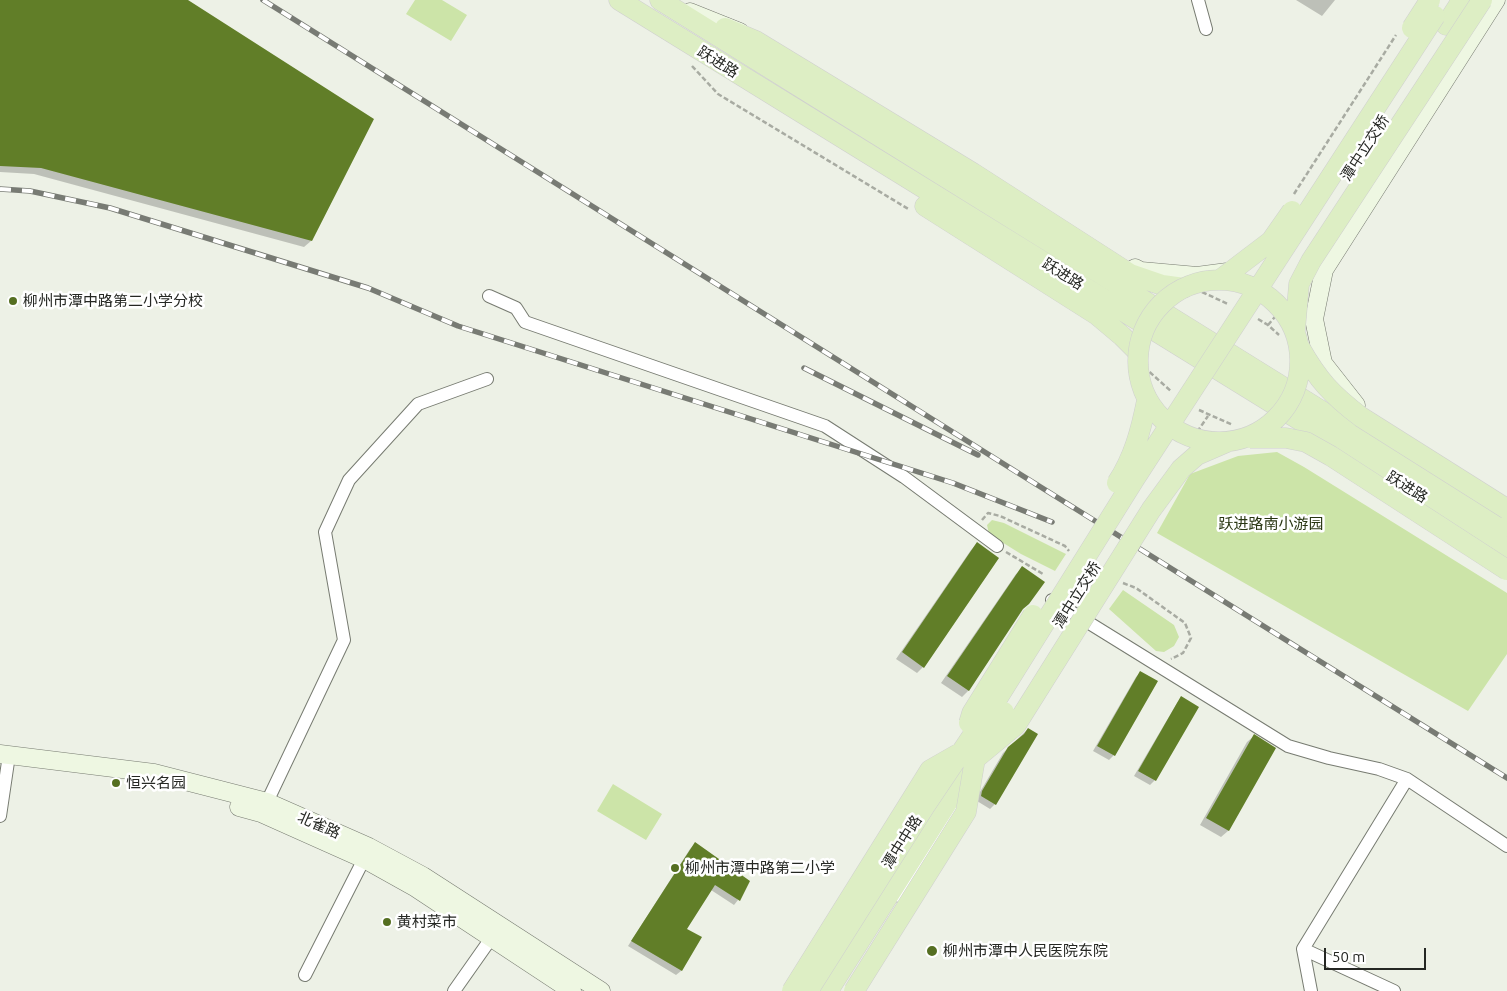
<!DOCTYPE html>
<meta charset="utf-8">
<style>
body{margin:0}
#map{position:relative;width:1507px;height:991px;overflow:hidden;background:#edf1e6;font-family:Ubuntu,sans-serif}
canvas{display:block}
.scale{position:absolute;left:1324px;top:948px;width:102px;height:22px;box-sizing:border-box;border:2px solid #252723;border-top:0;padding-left:6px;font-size:15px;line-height:18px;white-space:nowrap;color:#252723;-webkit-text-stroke:4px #fff;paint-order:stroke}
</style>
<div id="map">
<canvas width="1507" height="991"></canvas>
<div class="scale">50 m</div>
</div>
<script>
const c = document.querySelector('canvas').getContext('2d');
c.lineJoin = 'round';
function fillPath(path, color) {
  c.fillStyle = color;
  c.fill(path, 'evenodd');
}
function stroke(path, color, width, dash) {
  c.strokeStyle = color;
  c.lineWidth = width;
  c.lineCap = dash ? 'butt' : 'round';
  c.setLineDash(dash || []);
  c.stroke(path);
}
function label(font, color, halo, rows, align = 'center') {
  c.font = font + ' Ubuntu,"Noto Sans SC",sans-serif';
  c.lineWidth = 5;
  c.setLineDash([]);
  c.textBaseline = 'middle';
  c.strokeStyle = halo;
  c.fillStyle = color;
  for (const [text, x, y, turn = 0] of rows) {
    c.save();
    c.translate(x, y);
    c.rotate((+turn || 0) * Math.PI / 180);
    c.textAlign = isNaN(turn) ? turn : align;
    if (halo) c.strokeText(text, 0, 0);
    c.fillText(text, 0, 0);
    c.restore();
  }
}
fillPath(new Path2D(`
 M415,0H442L467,15L451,41L406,14Z
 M1277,452L1304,467L1507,593V654L1468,711L1157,533L1190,474L1238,456Z
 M992,520L1004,523L1066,554L1055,571L1021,554L989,534L987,525Z
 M1123,590L1174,625L1179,637L1174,646L1164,652L1156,651L1109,609Z
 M613,784L662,814L646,840L597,811Z`), '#cce4a8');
fillPath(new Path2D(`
 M0,0H185L311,241L304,247L34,174L0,172Z
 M1296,0H1335L1322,16Z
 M977,544L923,667L917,673L896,659L971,550Z
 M1023,568L1020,612L968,691L962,697L941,683L1016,574Z
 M1140,673L1114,755L1109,760L1093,751L1136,677Z
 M1181,698L1197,707L1155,780L1150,785L1134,776L1177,703Z
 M1028,729L1037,734L995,804L990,809L977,801V797L1003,753Z
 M1254,736L1274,749L1228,831L1221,837L1200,825L1247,742Z
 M695,844L738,900L734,905L711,890L685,929L700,938L681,971L676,975L628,946L690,849Z`), '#0003');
fillPath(new Path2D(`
 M0,0H188L374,119L312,241L41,168L0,166Z
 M977,542L999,558L924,668L902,652Z
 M1022,566L1045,582L1029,604L1023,609L969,691L947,676Z
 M1140,671L1158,681L1115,756L1097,746Z
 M1181,696L1199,707L1156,781L1138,771Z
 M1028,728L1038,734L996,805L981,796L982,791L1008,747L1024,734Z
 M1254,734L1276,748L1229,831L1206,818Z
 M695,842L750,881L740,901L715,885L687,929L702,937L682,971L631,941Z`), '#617e28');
const street = new Path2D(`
 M1198,0L1206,29
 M489,296L516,308L525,322L825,426L904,477L997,546
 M1052,600L1288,746L1329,758L1379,769L1407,779L1507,846
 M267,802L344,640L325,532L349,480L418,404L487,379
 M0,816L9,755
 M901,897L965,793
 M1303,949L1394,991
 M305,975L364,859
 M454,991L492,937
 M1311,991L1303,949L1407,779`);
const secondary = new Path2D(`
 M690,12L740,32
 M1135,268L1141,271L1197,276L1235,271
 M1356,405L1323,363L1314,319L1324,270L1496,0
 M0,754L154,773L267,802L369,847L423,876L601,991
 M239,807L261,813L364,859L416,888L572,991`);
const primary = new Path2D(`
 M619,0L1507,548
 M660,0L1507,526
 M1446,25L1462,0
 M725,28L756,41L973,173L1130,274L1162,285L1184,288
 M925,206L1097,315L1122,336L1138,352
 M828,991L975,759`);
stroke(street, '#777b71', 14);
stroke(secondary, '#777b71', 19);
stroke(primary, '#cfcfcf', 21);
stroke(new Path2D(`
 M692,66L718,94L910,210
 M1294,194L1396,35
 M1202,292L1228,304
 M1258,319L1268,325L1279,335
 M1268,325L1280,311
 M1144,367L1172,392
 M1199,410L1233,425
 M1193,438L1208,416
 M982,520L988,513L1000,516L1065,546L1069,551
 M1006,552L1043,574
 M1123,583L1136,588L1185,623L1191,638L1183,653L1171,659`), '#a8aba2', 2.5, [5, 2.5]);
stroke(street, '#fff', 12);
stroke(secondary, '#eef7e2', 18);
stroke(primary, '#ddeec4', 20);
const rail = new Path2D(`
 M263,0L1031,481L1507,778
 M0,189L30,191L110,208L368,288L458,326L953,483L1052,522
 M804,368L978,455`);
stroke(rail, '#787b74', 5.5);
stroke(rail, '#fff', 4, [11]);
const primaryBridge = new Path2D(`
 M1412,28L1430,0
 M1221,279L1271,241L1292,211
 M1138 361a81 81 0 1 1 162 0a81 81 0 1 1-162 0Z
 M1295,330L1299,284L1311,261L1482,0
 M1300,348C1318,380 1332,395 1361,417L1507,509
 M1250,438H1286L1306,442L1331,456L1507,570
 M1117,483C1134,457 1141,430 1147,400
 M969,723L972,713L1033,615
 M975,759L1004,712
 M792,991L930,770L958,754
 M808,991L925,806L999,696L1134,480L1435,16
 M854,991L966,812L975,759L1016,725L1151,510L1181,469L1197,455L1227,442`);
stroke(primaryBridge, '#cfcfcf', 21, []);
stroke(primaryBridge, '#ddeec4', 20);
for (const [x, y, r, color] of [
 [13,301,5,"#556f21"],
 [116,783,5,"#556f21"],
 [675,868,5,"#556f21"],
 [387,922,5,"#556f21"],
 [932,951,6,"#556f21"]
]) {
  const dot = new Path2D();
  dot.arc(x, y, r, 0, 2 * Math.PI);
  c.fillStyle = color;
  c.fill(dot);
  stroke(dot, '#fff', 2);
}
label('15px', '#252723', '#fff', [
 ["跃进路",718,62,32],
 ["潭中立交桥",1365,148,-57],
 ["跃进路",1063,274,32],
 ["跃进路",1407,487,32],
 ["潭中立交桥",1077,595,-58],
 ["北雀路",319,825,24],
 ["潭中中路",902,842,-58]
]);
label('15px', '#252723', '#fff', [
 ["柳州市潭中路第二小学分校",23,301],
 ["恒兴名园",126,783],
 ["柳州市潭中路第二小学",685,868],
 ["黄村菜市",397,922],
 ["柳州市潭中人民医院东院",943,951]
], 'left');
label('15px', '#283511', '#fff', [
 ["跃进路南小游园",1271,524]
]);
</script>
